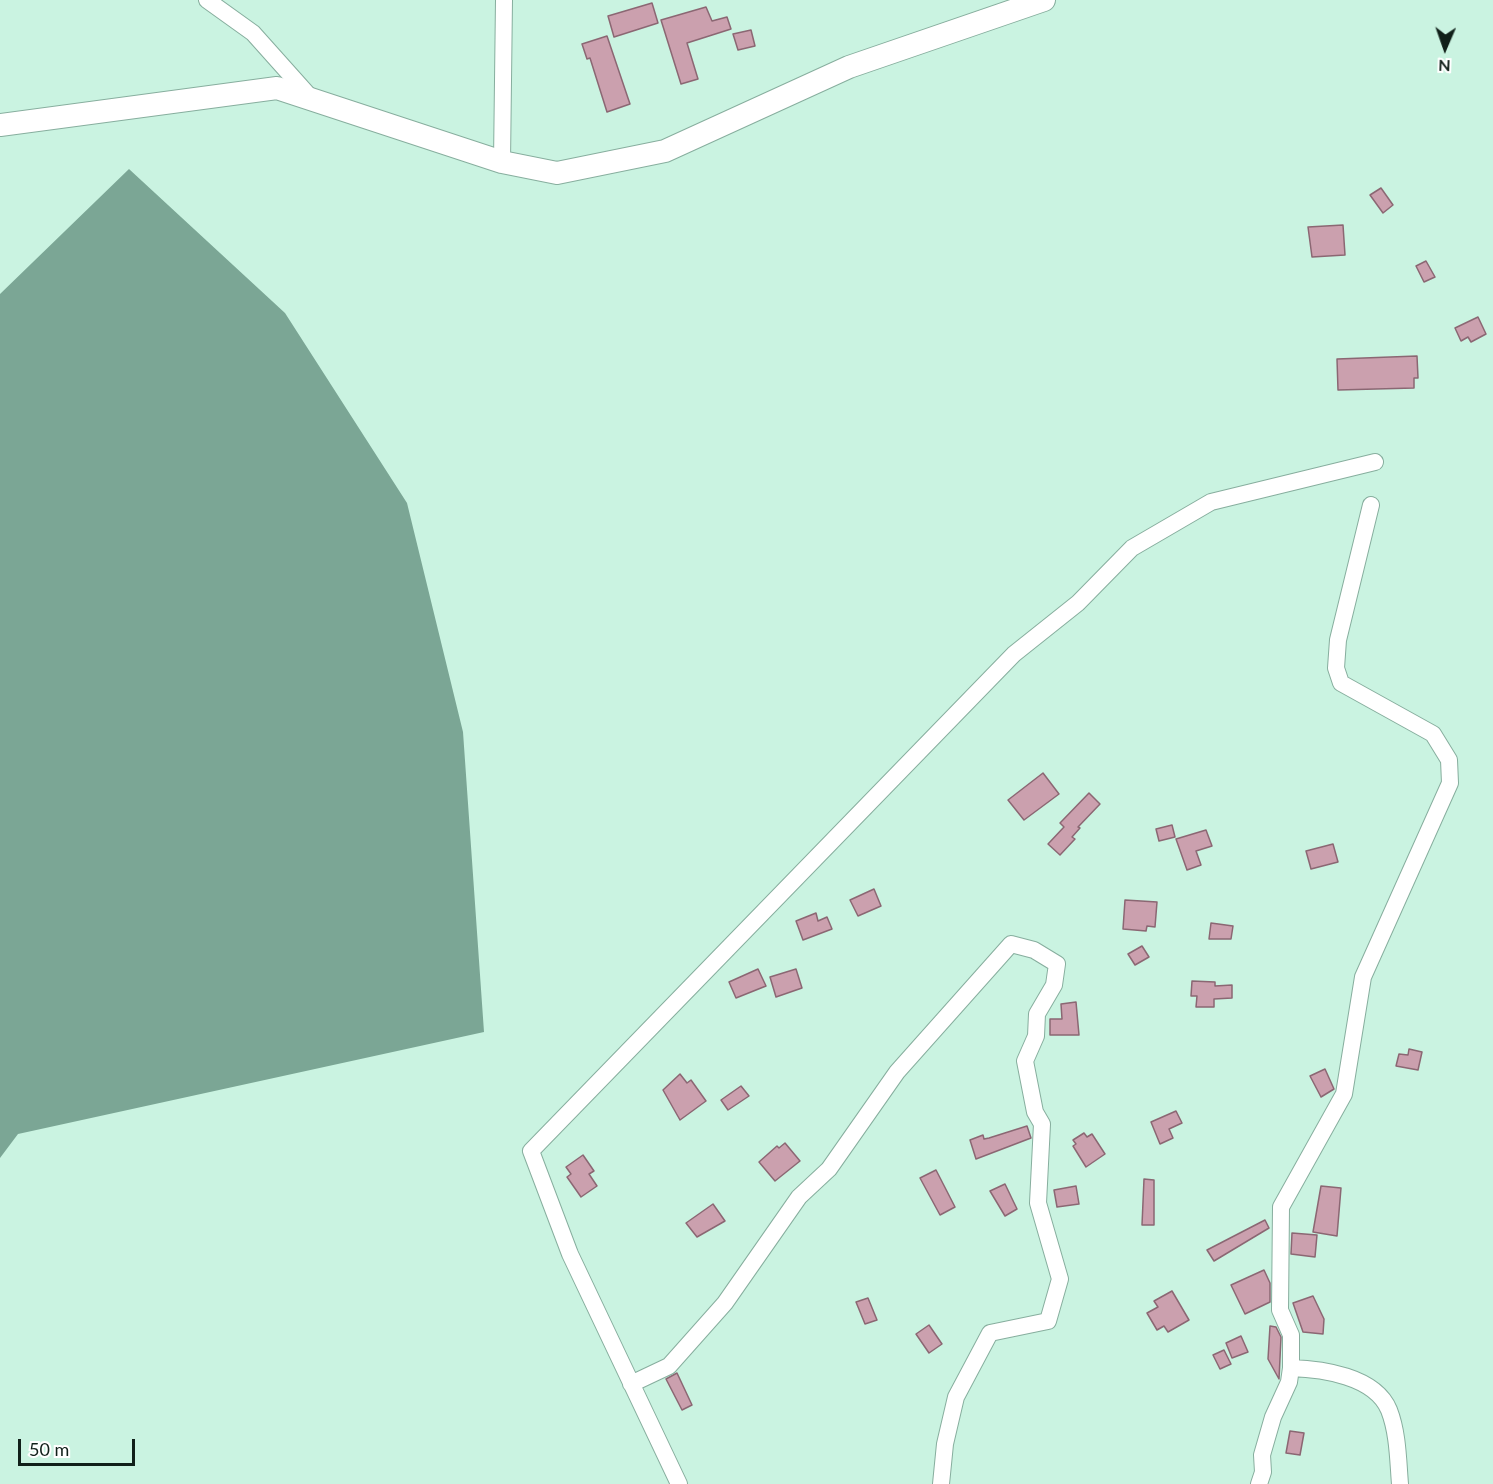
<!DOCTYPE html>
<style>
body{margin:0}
#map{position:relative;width:1493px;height:1484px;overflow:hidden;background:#caf3e1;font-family:Lato,sans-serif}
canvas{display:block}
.north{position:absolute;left:1415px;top:18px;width:60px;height:60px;-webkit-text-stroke:4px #fff;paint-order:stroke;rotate:182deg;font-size:16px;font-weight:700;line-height:24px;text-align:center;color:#11201a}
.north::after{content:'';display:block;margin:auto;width:21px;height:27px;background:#11201a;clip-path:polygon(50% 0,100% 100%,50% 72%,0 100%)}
.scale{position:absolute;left:18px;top:1439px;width:117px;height:27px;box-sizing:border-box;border:3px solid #11201a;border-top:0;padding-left:8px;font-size:18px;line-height:21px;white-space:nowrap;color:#11201a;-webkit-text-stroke:4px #fff;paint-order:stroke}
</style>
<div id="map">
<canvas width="1493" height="1484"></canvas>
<div class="north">N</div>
<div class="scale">50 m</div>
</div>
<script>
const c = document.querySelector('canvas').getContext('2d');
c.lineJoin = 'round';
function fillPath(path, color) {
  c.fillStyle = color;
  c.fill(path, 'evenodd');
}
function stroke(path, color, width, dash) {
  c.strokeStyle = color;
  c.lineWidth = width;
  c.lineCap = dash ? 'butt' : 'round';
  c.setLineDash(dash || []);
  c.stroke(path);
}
fillPath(new Path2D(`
 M129,169L285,313L407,503L463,732L484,1032L18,1134L0,1158V294Z`), '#7ba695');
const building = new Path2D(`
 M652,3L658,23L614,37L608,16Z
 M706,7L712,21L727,17L731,29L687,43L698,79L681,84L661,20Z
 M751,30L755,46L738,50L733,34Z
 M607,36L630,104L607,112L590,58L587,59L582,44Z
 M1381,188L1393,205L1383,213L1370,195Z
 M1343,225L1345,255L1312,257L1308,227Z
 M1426,261L1435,277L1424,282L1416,266Z
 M1478,317L1486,334L1471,342L1468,337L1461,341L1455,328Z
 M1417,356L1418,378H1414V388L1338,390L1337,359Z
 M1043,773L1059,794L1024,820L1008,800Z
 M1089,793L1100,804L1078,827L1080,828L1072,837L1075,839L1060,855L1048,844L1064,827L1060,823Z
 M1172,825L1175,837L1159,841L1156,829Z
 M1206,830L1212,846L1196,851L1201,865L1187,870L1176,839Z
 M1333,844L1338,862L1311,869L1306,851Z
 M874,889L881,906L858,916L850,900Z
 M1125,900L1157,902L1155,927L1147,926L1146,931L1123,929Z
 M816,913L818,921L827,917L832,929L803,940L796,921Z
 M1211,923L1233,926L1231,939H1209Z
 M1142,946L1149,957L1135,965L1128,954Z
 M758,969L766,986L736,998L729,982Z
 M796,969L802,988L776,997L770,977Z
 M1192,981L1215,982V986L1232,985V998L1214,999V1007H1196L1197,996H1191Z
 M1076,1002L1079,1035H1050V1019H1062L1061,1004Z
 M1409,1049L1422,1052L1418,1070L1396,1066L1399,1054L1408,1055Z
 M1325,1069L1334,1089L1321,1097L1310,1076Z
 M680,1074L687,1083L691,1080L706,1101L680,1120L663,1090Z
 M741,1086L749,1096L728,1110L721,1100Z
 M1176,1111L1182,1123L1169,1129L1173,1138L1160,1144L1151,1122Z
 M1027,1126L1031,1138L976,1159L970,1140L983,1135L984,1139L989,1138Z
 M1084,1133L1087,1137L1092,1134L1105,1154L1086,1167L1073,1146L1076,1144L1073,1140Z
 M785,1143L800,1161L775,1181L759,1162L777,1146L779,1148Z
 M583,1155L594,1171L589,1174L597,1186L581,1197L567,1177L571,1174L566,1167Z
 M936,1170L955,1207L940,1215L920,1178Z
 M1144,1179L1154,1180V1225H1142Z
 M1005,1184L1017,1209L1005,1216L990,1191Z
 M1076,1186L1079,1204L1057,1207L1054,1190Z
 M1321,1186L1341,1188L1337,1236L1313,1232Z
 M713,1204L725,1221L697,1237L686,1223Z
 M1265,1220L1269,1228L1214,1261L1207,1250Z
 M1292,1233L1317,1235L1315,1257L1291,1254Z
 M1264,1270L1270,1283V1302L1245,1314L1231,1285Z
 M1172,1291L1189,1320L1168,1332L1164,1326L1157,1330L1147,1313L1158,1307L1154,1301Z
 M1313,1296L1324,1319L1323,1334L1303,1332L1293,1303Z
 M868,1298L877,1320L865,1324L856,1302Z
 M929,1325L942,1344L929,1353L916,1334Z
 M1270,1326L1276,1327L1281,1337L1279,1379L1268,1359Z
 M1241,1336L1248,1352L1232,1358L1226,1343Z
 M1224,1350L1231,1364L1220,1369L1213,1355Z
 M677,1373L692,1405L682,1410L666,1379Z
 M1290,1431L1304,1433L1300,1455L1286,1453Z`);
fillPath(building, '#cba0ae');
stroke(building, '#8b6773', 1.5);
const street = new Path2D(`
 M207,0L253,33L312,99
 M502,162L504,0
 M1291,1368C1322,1369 1375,1376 1389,1410C1398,1433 1398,1460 1400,1484
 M631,1384L669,1366L725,1303L799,1197L829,1169L897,1072L1011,944L1034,950L1057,964L1054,985L1037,1014L1036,1036L1025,1061L1035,1112L1042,1124L1038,1203L1060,1279L1048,1321L990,1333L956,1397L945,1444L941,1484
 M679,1484L570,1254L531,1151L1014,654L1078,603L1132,548L1211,502L1375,462
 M1259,1484L1263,1472L1262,1455L1273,1417L1289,1382L1291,1368V1335L1280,1310L1281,1207L1344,1094L1363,977L1450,783L1449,760L1433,734L1341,683L1336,668L1338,640L1371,505`);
const secondary = new Path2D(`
 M0,125L277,88L502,162L557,173L665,151L849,67L1044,0`);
stroke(street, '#87ae9e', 18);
stroke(secondary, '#87ae9e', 24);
stroke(street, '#fff', 16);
stroke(secondary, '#fff', 22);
</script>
